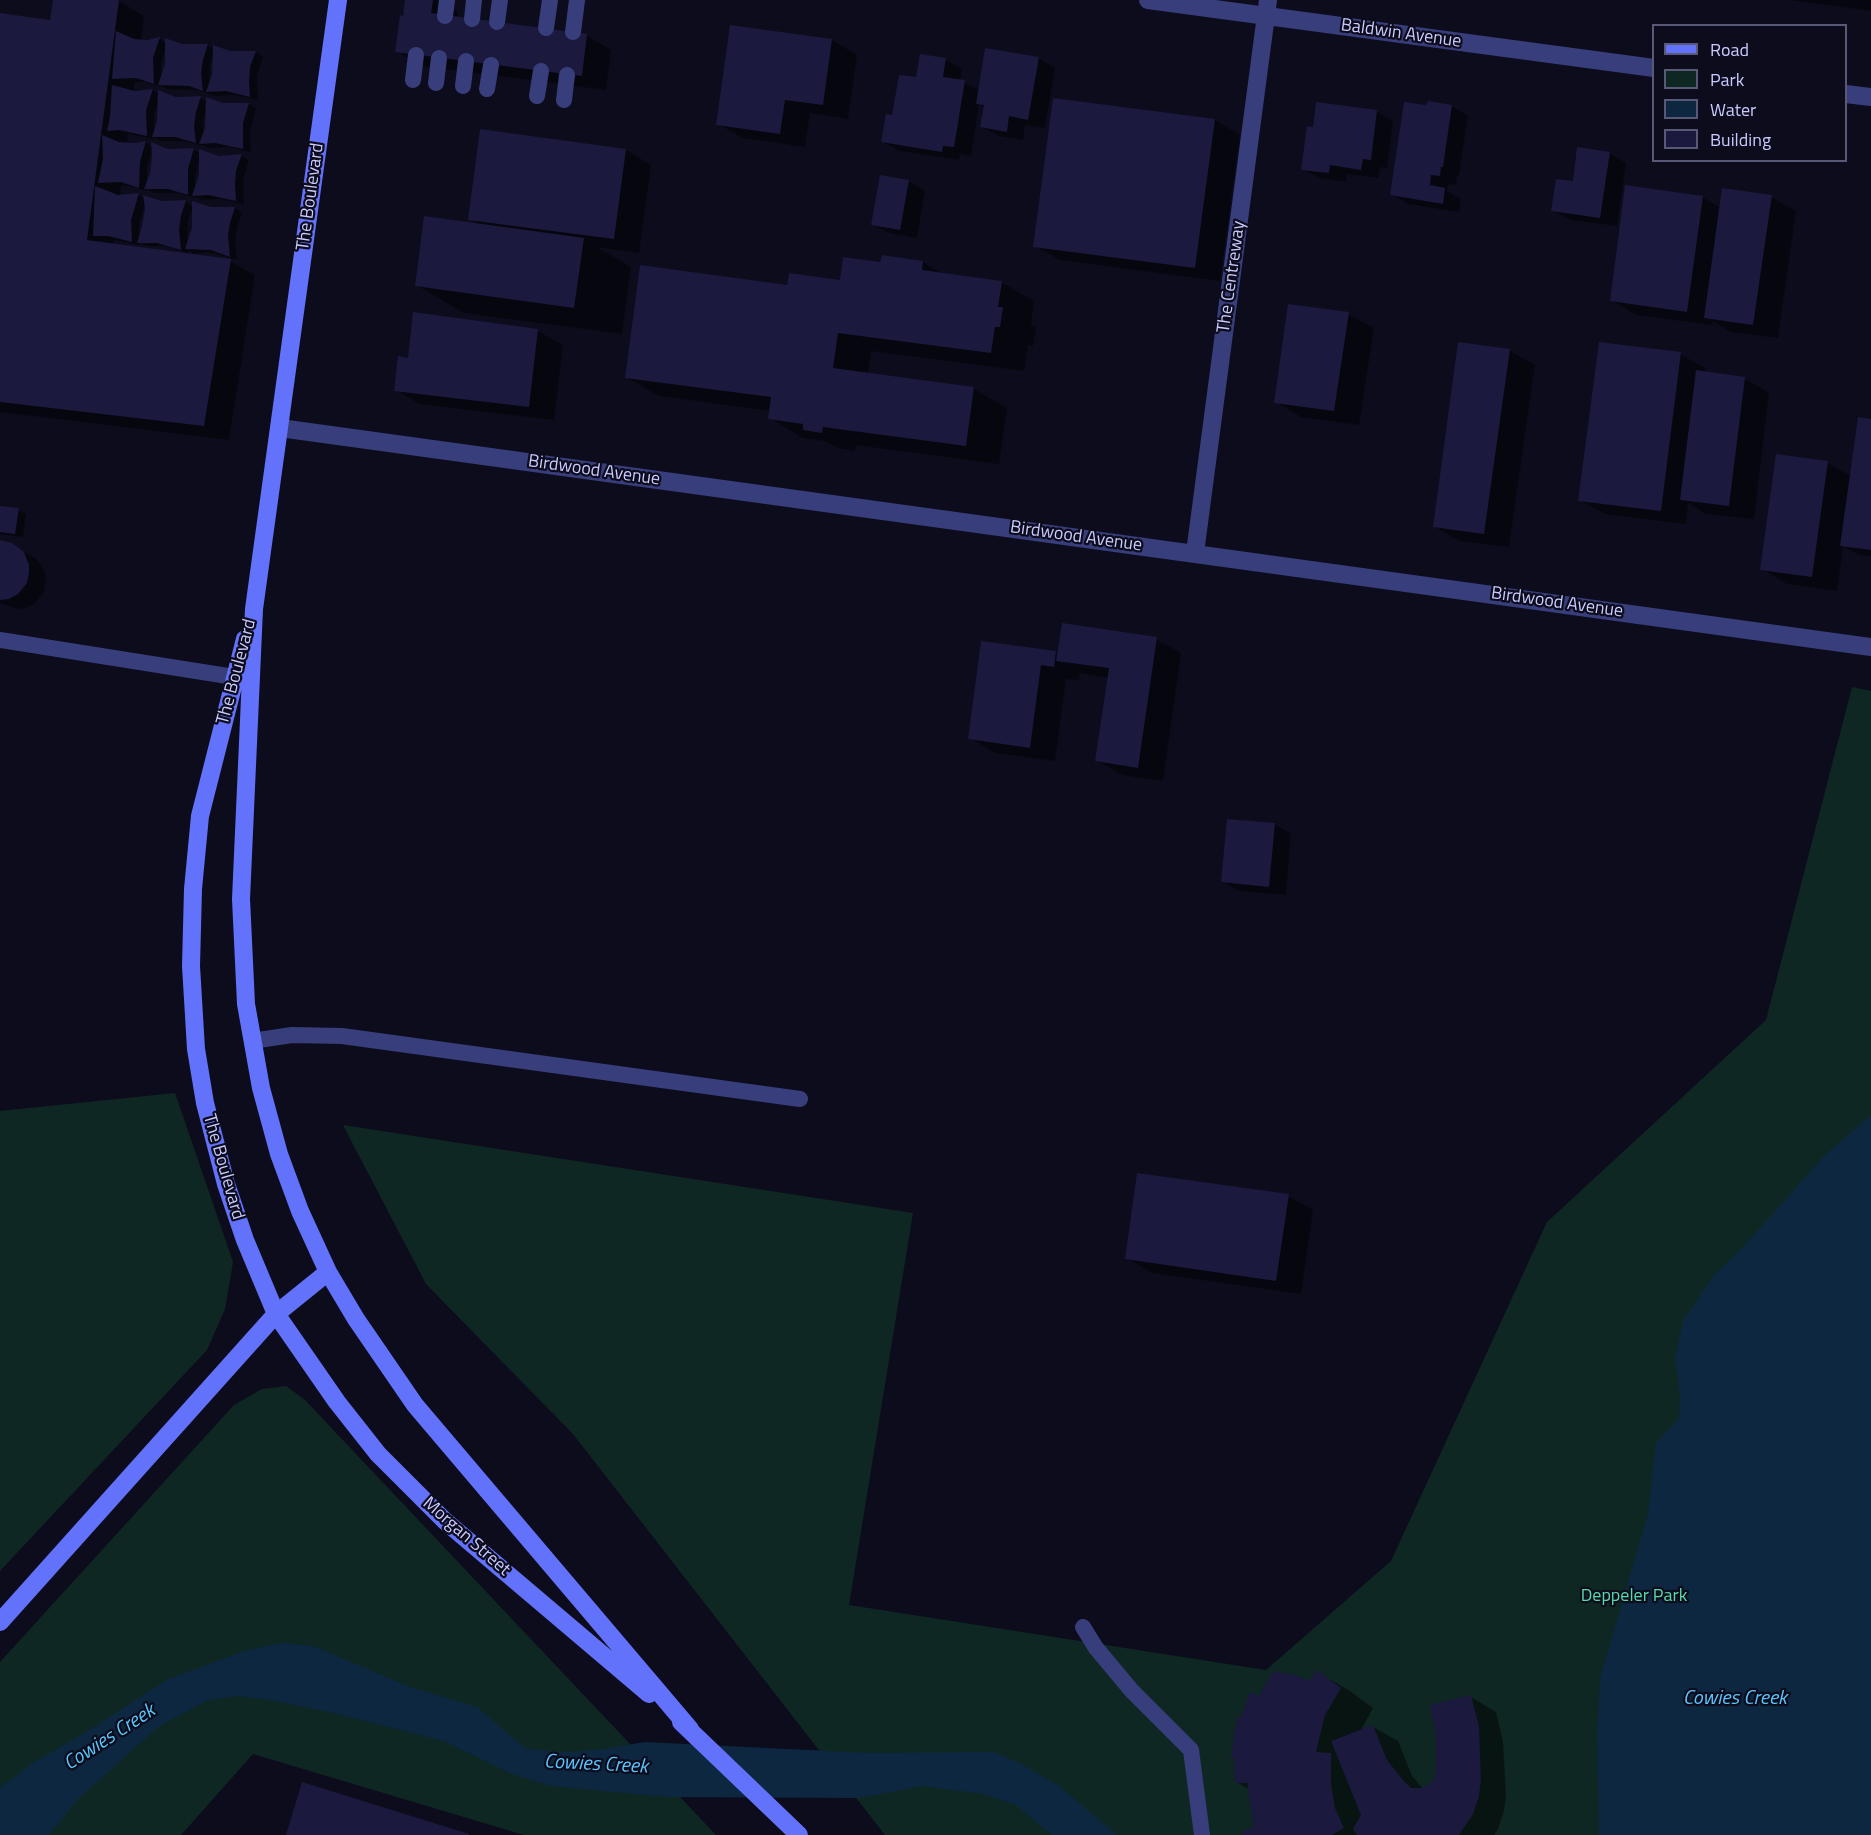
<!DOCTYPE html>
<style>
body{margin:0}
#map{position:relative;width:1871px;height:1835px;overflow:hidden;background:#0d0c1d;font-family:"Titillium Web",sans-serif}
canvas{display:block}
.legend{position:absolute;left:1652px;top:24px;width:195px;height:138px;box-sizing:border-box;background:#0d0c1d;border:2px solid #585877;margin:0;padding:8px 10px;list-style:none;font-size:18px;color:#c9cafe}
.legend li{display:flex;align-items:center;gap:12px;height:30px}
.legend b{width:30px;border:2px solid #585877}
</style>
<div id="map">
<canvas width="1871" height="1835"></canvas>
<ul class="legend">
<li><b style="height:8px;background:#6372fb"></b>Road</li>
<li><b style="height:16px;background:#0f2723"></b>Park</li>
<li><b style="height:16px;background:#0d2740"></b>Water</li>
<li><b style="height:16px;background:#1b193d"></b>Building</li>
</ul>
</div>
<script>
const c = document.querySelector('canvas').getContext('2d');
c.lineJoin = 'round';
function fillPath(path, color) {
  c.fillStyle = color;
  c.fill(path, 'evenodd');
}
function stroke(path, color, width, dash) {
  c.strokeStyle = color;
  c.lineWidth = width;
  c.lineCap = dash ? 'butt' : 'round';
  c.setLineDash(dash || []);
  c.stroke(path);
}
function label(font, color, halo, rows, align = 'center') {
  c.font = font + ' "Titillium Web",sans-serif';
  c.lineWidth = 4.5;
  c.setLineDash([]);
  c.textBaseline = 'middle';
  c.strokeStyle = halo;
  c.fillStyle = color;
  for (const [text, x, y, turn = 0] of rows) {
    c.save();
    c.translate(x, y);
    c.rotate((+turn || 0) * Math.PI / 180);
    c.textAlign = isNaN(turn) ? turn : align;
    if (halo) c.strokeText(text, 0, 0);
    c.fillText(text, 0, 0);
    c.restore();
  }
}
fillPath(new Path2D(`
 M1852,687L1871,691V1835H885L573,1434L426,1284L343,1125L913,1213L849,1605L1266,1670L1391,1561L1547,1222L1766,1020Z
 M175,1093L233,1262L225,1309L207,1350L0,1571V1111Z
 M286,1386L305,1400L716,1835H524L253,1754L181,1835H0V1662L234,1405L262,1389Z`), '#0f2723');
fillPath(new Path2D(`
 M1871,1115V1835H1599L1597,1735L1600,1678L1648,1514L1656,1443L1679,1418L1680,1394L1675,1359L1683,1321L1714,1275L1744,1246L1825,1155Z
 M281,1643L313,1646L407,1686L477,1707L526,1749L565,1752L604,1749L645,1742L869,1753L994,1752L1021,1764L1058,1785L1117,1835H1052L1016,1805L984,1794L922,1786L859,1798L668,1797L551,1786L512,1774L444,1741L334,1713L271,1700L237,1696L208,1700L158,1727L77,1800L49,1835H0V1788L33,1763L94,1727L168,1679L248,1650Z`), '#0d2740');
fillPath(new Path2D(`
 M54,0L119,1L144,16L141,40L160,39L166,43L182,46L208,45L214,49L237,53L256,52L263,57L257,76L258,100L235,95L215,96L198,90L167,89L161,85V87L145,82H135L134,93L153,90L159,94L179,99L201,98L207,101L227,105L249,104L256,108L250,132L251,152L228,147L209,148L203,145V146L184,141H161L154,137V139L128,134L127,144L145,142L153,147L171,151L194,150L200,153L219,157L242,156L249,160L243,180L244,204L221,199L202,200L195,196L196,198L177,193H154L147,189V191L130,186H121L120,197L139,195L145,199L162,202H186L193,206L211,209L235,208L242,213L237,228L235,241L237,260L208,252L194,254L188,250L189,255L230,261L255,275L229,440L0,412V14L51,21ZM166,47V64L161,79V63ZM213,56V75L209,87L210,65ZM159,101V121L154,134V115ZM206,111L207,128L203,137V122ZM153,148L151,173L147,185V167ZM199,161L200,175L195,190V178ZM145,204L146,205L140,239L139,225ZM193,208V228L187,245L188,221ZM114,240L140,245V243L146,246H166L188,253L187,255L113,245Z
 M407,0H437L458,12L457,18L586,35L611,50L606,90L422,66L396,51Z
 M1790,0H1871V11Z
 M832,40L857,55L848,119L810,113L805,147L743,138L718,124Z
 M1038,58L1055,68L1045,128L1025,125L1023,140L999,136L982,127L985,108L979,104L971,156L960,154L959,160L900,151L883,142L894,116L918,79L946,60L962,69L960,81L980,90Z
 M1452,106L1468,116L1459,175L1457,176L1456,185L1448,184L1447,191L1461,199L1459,212L1408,204L1391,194L1428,107Z
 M1377,112L1393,121L1387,168L1380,167L1378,178L1347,174L1346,182L1320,178L1303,169L1315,128Z
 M1215,120L1240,135L1220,281L1060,260L1035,246Z
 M626,150L651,165L639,253L597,247L631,267L622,334L464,313L416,285L480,225L470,219Z
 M1609,153L1626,163L1617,226L1570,220L1553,210L1574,182Z
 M909,181L925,191L917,238L889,233L872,224Z
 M1702,197L1721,208L1771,197L1796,211L1778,338L1730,332L1713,321L1712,325L1636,315L1611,300Z
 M923,262L944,275L1001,282L1034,301L1031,325L1036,328L1033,346L1028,345L1024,371L871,351L868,374L974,389L1007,408L999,464L856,445L855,451L838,448L824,441L803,438L770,418L771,411L659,396L626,377L788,286L841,282L882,264Z
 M414,314L538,331L563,345L554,420L420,404L395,390L409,359Z
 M1348,314L1374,328L1359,425L1301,417L1276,402Z
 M1510,351L1535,365L1509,547L1459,541L1434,526Z
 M1680,354L1705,368V373L1744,378L1769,393L1754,519L1706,514L1688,503L1686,524L1605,514L1580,500Z
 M1871,420V556L1859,555L1843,546L1837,591L1787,584L1762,569L1828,463L1851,476Z
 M0,507L18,510L26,514L23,537L0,534Z
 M0,542L9,543L35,558L42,566L46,576L44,592L35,603L26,608L16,609L0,603Z
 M1156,639L1181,653L1163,781L1122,775L1097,760L1109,678L1080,673L1079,680L1066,679L1055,761L995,753L970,738L983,642L1059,654Z
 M1274,824L1291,834L1286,895L1239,891L1223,882Z
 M1288,1196L1313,1210L1301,1294L1152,1273L1127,1258Z
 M1317,1672L1350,1691L1373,1708L1360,1732L1373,1727L1398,1741L1412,1776L1423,1789L1435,1782L1471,1697L1496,1712L1503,1742L1506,1795L1504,1811L1498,1829L1494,1835H1244L1256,1828L1250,1790L1236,1782V1759L1232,1757L1242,1719L1259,1698L1310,1683Z`), '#0007');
fillPath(new Path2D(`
 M53,0H119L87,240L231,259L204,426L0,402V13L50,20Z
 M405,0H433L431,13L587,34L582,76L395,52L400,15L403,16Z
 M730,25L832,39L823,105L785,100L780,134L716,125Z
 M116,31L134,39L147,40L160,37L153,58L154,84L136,78L112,79Z
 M165,38L182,44H208L203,60L201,73L203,91L189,86L158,85L165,64Z
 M213,45L230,51H256L250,67L249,80L250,97L226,91L206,92L212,75Z
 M985,48L1039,57L1028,120L1009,116L1007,132L980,127L984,105L976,104Z
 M920,54L946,58L943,77L965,80L954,147L943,146L942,152L881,142L886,114L892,115L899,75L916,77Z
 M112,85L135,91L153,89L146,110L147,136L119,130L107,131L110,116Z
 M158,90L176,97L201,96L196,112L194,125L196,143L175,137H152L157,121Z
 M206,97L223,103H249L243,123V149L215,143L199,144L205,128Z
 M1053,98L1215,119L1195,268L1033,247Z
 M1428,101L1452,105L1443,167H1441L1440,176L1431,175L1430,185L1445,188L1443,204L1390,195L1404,102L1426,105Z
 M1316,102L1377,110L1371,160L1363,159L1361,170L1330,165L1329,173L1301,170L1307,126L1313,127Z
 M480,129L626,149L614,239L468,220Z
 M102,135L119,142L135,143L146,141L140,162L139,188L121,182L98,183L103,159Z
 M151,142L168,149L194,148L188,169V195L168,189H144L150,173L152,156Z
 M1577,147L1610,152L1600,218L1551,211L1556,179L1573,181Z
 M199,149L219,156L242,154L236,171L235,184L236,201L208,195L192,196L199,175Z
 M880,175L909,180L900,230L871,225Z
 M1625,185L1703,196L1687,312L1610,301Z
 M95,186L118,195L139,193L131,220L132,242L108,236H93Z
 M1722,188L1772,195L1753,325L1704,318Z
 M143,195L162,201L186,200L181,216L179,229L181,250L157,243H137L142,226L145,208Z
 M192,201L211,207H235L230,223L228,235L230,257L211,250L185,249L192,228Z
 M424,216L584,238L574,308L415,286Z
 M882,255L923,261L922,270L1002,281L998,307H1003L1000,327H995L991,353L838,333L833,368L974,387L966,446L823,427L822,433L803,430V424L768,419L771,397L625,378L640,265L787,285L789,273L840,280L843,257L880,262Z
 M1288,304L1349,312L1334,411L1274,403Z
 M413,312L538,329L529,407L394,391L398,356L408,358Z
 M1458,342L1510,349L1484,534L1433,527Z
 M1599,342L1681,352L1661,511L1578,501Z
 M1696,370L1745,377L1729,506L1680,500Z
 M1858,417L1871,419V550L1840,546Z
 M1776,454L1828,461L1812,577L1760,570Z
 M0,506L19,508L15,534L0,532Z
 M0,540L12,543L24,552L29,565V572L27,583L18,594L9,599L0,600Z
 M1062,623L1157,637L1138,768L1095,761L1109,668L1056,661Z
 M981,641L1056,651L1054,667L1041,665L1030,748L968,739Z
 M1227,819L1275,823L1269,887L1221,882Z
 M1137,1173L1289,1194L1276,1281L1125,1259Z
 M1317,1670L1341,1688L1325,1715L1316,1752L1331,1753V1784L1335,1808L1344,1828L1332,1835H1242L1241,1832L1254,1827L1247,1783H1235L1234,1758H1231L1237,1717L1241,1718L1250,1692L1259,1696L1273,1671L1296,1675L1309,1681Z
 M1471,1695L1479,1726L1481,1780L1479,1796L1473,1814L1459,1835H1357L1353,1829L1361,1815L1331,1741L1373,1725L1387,1760L1403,1780L1411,1788H1422L1433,1781L1436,1773V1735L1430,1705Z
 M302,1782L469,1834V1835H286Z`), '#1b193d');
stroke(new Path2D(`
 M445,16L447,0
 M472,19L474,0
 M497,22L500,0
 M546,28L550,0
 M573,32L577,0
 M413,80L416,55
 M436,83L439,58
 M463,86L466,61
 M487,89L491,65
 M537,96L541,71
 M564,100L567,75
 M0,640L234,677
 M252,1041L292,1035L342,1036L800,1099
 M1083,1627L1096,1648L1132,1691L1191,1750L1202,1835`), '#383e7b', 16);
stroke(new Path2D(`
 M1148,0L1654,68
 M1846,94L1871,97
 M280,428L1871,647
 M1195,553L1268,0`), '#383e7b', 18);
stroke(new Path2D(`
 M338,0L254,609L241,899L246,1004L261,1088L279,1154L300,1211L328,1272L356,1319L415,1405L690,1729
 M245,639L200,816L193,889L191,966L196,1049L205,1103L226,1184L245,1240L276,1314L337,1402L378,1454L445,1521L649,1694
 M0,1622L276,1314L328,1272
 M681,1722L799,1835`), '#6372fb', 18);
label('18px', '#c9cafe', '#0d0c1d', [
 ["Baldwin Avenue",1401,34,8],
 ["The Boulevard",311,197,-82],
 ["The Centreway",1232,277,-82],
 ["Birdwood Avenue",594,471,8],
 ["Birdwood Avenue",1076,537,8],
 ["Birdwood Avenue",1557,603,8],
 ["The Boulevard",237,672,-75],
 ["The Boulevard",223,1167,74],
 ["Morgan Street",466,1537,41]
]);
label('18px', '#58dbaa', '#0d0c1d', [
 ["Deppeler Park",1634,1597]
]);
label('italic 20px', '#5ac5fb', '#0d0c1d', [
 ["Cowies Creek",1735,1699],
 ["Cowies Creek",110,1738,-33],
 ["Cowies Creek",596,1765,3]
]);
</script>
